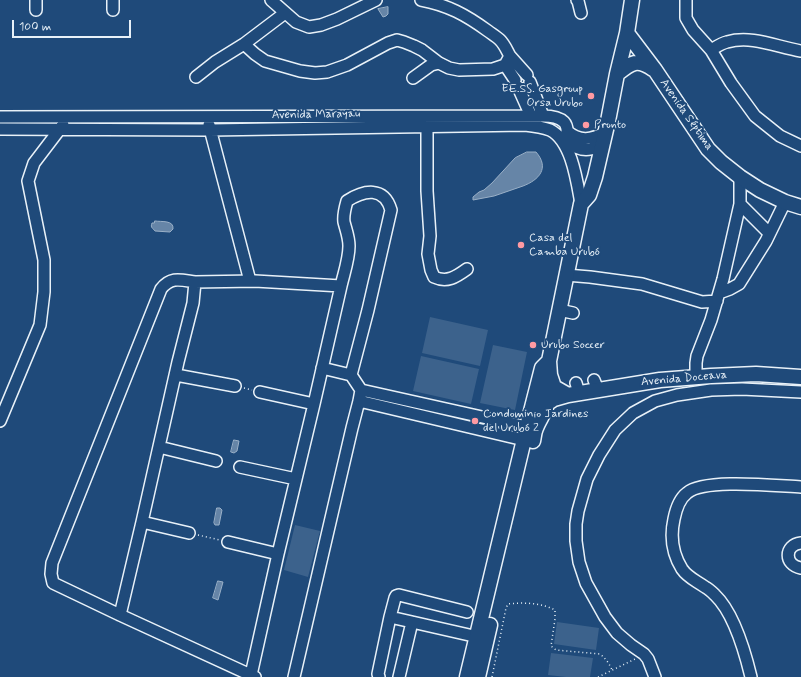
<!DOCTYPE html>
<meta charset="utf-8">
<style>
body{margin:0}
#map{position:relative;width:801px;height:677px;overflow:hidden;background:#1f4a7a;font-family:Mynerve,sans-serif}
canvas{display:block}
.scale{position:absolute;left:12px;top:20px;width:119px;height:18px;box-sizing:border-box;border:2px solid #e8f1f8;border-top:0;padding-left:5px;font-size:12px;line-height:14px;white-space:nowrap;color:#e8f1f8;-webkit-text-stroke:3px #1f4a7a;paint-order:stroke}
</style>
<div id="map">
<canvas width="801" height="677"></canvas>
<div class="scale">100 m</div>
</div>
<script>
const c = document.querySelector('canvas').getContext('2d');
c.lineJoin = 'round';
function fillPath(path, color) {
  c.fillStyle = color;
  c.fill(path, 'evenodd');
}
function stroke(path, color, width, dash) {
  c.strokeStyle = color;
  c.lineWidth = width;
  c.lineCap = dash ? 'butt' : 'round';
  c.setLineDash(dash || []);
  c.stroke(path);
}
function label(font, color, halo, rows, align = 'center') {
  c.font = font + ' Mynerve,sans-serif';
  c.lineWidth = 4;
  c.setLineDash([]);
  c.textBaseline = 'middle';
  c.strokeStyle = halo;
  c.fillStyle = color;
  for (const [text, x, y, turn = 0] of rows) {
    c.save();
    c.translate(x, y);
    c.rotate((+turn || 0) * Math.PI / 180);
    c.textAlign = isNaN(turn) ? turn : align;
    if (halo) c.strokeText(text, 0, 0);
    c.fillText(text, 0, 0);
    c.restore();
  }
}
fillPath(new Path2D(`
 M430,317L488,330L480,366L422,353Z
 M493,345L527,352L515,410L480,403Z
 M421,356L479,369L471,404L413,391Z
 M295,525L320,531L308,577L284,570Z
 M557,622L599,628L596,650L554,644Z
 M551,653L593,658L590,677H566L548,675Z`), '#3c628c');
const water = new Path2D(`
 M388,7V14L386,16L383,17L378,9Z
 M527,152H536C550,168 539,180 523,186L494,196L473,200V197L479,192L484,190L492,183L515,158Z
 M155,221C162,222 174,220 173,229L170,232L155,231C153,228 150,228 152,223H154Z
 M234,440L239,441L237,451L234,453L231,452Z
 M217,508H220L222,510L219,525H215L214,523Z
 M218,581L223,582L218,600L213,598Z`);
fillPath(water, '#6685a7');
stroke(water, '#9ab0c7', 1);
const minor = new Path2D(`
 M271,0L296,22L309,27L321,25L337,19L376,0
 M577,0L578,1L581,13
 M686,0V18L693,30L711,50L731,83L755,116L780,136L801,146
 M36,10V0
 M113,10V0
 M244,44L255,54L265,61L300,71L315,73L327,72L347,65L388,43L397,40L404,42L414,46L422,50L439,63L449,68L459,70L493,69L505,65L510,56C507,51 505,45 500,40C497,37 492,34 488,31C466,15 448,5 421,0
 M711,50C716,47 722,43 727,42C752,35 777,47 801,51
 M510,56L527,75
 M505,65L515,80
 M196,77L215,62L244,44L285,13
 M413,78L431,65L439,63
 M530,82L543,116
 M518,87L531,116
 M0,117L543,116C549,116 559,117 564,122C568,126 567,132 568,137C570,147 582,151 591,149C595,148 599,146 603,144
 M209,125L250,281
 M427,126V191L430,236L428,254L431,270L434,277C447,283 456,277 467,269
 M0,129L210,130L525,125C534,126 542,127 550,130C572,141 577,182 581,204
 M567,131C580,142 591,140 606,132
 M740,204L769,233
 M566,275L590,277L642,284L702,302L717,301
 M195,282C181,280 171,276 161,289L52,563L51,574L53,583L120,615L255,677
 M341,286C344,273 349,259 349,246C349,237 346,230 344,222C343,215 345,208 347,201C364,190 384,186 391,210L368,310L351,375
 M719,293L730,289L739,284L766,241L785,202
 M559,310L573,313
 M176,375L235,386
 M696,377V363L697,356L711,320L723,279L740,204V177
 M594,380L598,390
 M576,383L579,393
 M361,390L527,427
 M260,392L314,404
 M359,401L524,440
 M0,421L40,325L44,292V260L28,181L34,163L63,125
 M159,447L216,461
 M240,467L296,479
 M142,522L189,533
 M228,542L278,554
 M801,543C784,545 784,565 801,568
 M120,615L142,522L178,362L193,303L195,282L255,281L341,286L314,404L278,554L251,675
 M390,617L395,598L396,596L399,595L467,612
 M294,677L352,428L359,401L361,390L351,375L322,368
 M379,677L378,674L390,617L478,637
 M399,677L412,622
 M655,677L648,659L644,654L631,645L617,633L605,617L586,583L579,562L576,541V524L578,511L587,479L599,455L615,430L633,413L655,401L677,395L711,390L742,389L801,392
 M751,677C745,652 734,613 715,595C712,592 709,589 705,587C697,581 688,578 682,569C672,553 670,537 674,519C676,509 679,499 687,493C704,478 777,486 801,487`);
const major = new Path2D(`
 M627,33L655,70L708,149L721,162L740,177L760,190L785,202L801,207
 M617,74C631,63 636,58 653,69
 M549,361L550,375L554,387L568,395
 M548,403L554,399L568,395L660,380L711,376L756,374L801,377
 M533,441C534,437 534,432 536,428C540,416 560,394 538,387
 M467,677L527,427L542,368L549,361L581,204L589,195L595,177L608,121L617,74L627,33L632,0
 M478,677L490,625`);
stroke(minor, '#e8f1f8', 14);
stroke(major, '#e8f1f8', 17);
stroke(new Path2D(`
 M244,388L252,390
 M198,535L220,540
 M492,677L506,608L508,604C523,602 542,603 555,610V619L551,646L556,650L600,654C606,659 609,663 612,670
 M598,677L635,659`), '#e8f1f8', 1.5, [1, 3]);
stroke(minor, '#1f4a7a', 11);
stroke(major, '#1f4a7a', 14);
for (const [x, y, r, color] of [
 [591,96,4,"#ff9aa2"],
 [586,125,4,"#ff9aa2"],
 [521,245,4,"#ff9aa2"],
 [533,345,4,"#ff9aa2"],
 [475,421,4,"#ff9aa2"]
]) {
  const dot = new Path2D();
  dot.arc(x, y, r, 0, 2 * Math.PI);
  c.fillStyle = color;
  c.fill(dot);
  stroke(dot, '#1f4a7a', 1.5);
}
label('12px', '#e8f1f8', '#1f4a7a', [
 ["EE.SS. Gasgroup",583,89,"right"],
 ["Orsa Urubo",583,103,"right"],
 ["Pronto",594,125],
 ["Casa del",529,238],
 ["Camba Urubó",529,252],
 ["Urubo Soccer",541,345],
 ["Condominio Jardines",483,414],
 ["del Urubó 2",483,428]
], 'left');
label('12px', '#e8f1f8', '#1f4a7a', [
 ["Avenida Marayau",316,115,-1],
 ["Avenida Séptima",686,115,55],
 ["Avenida Doceava",684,379,-5]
]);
</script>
